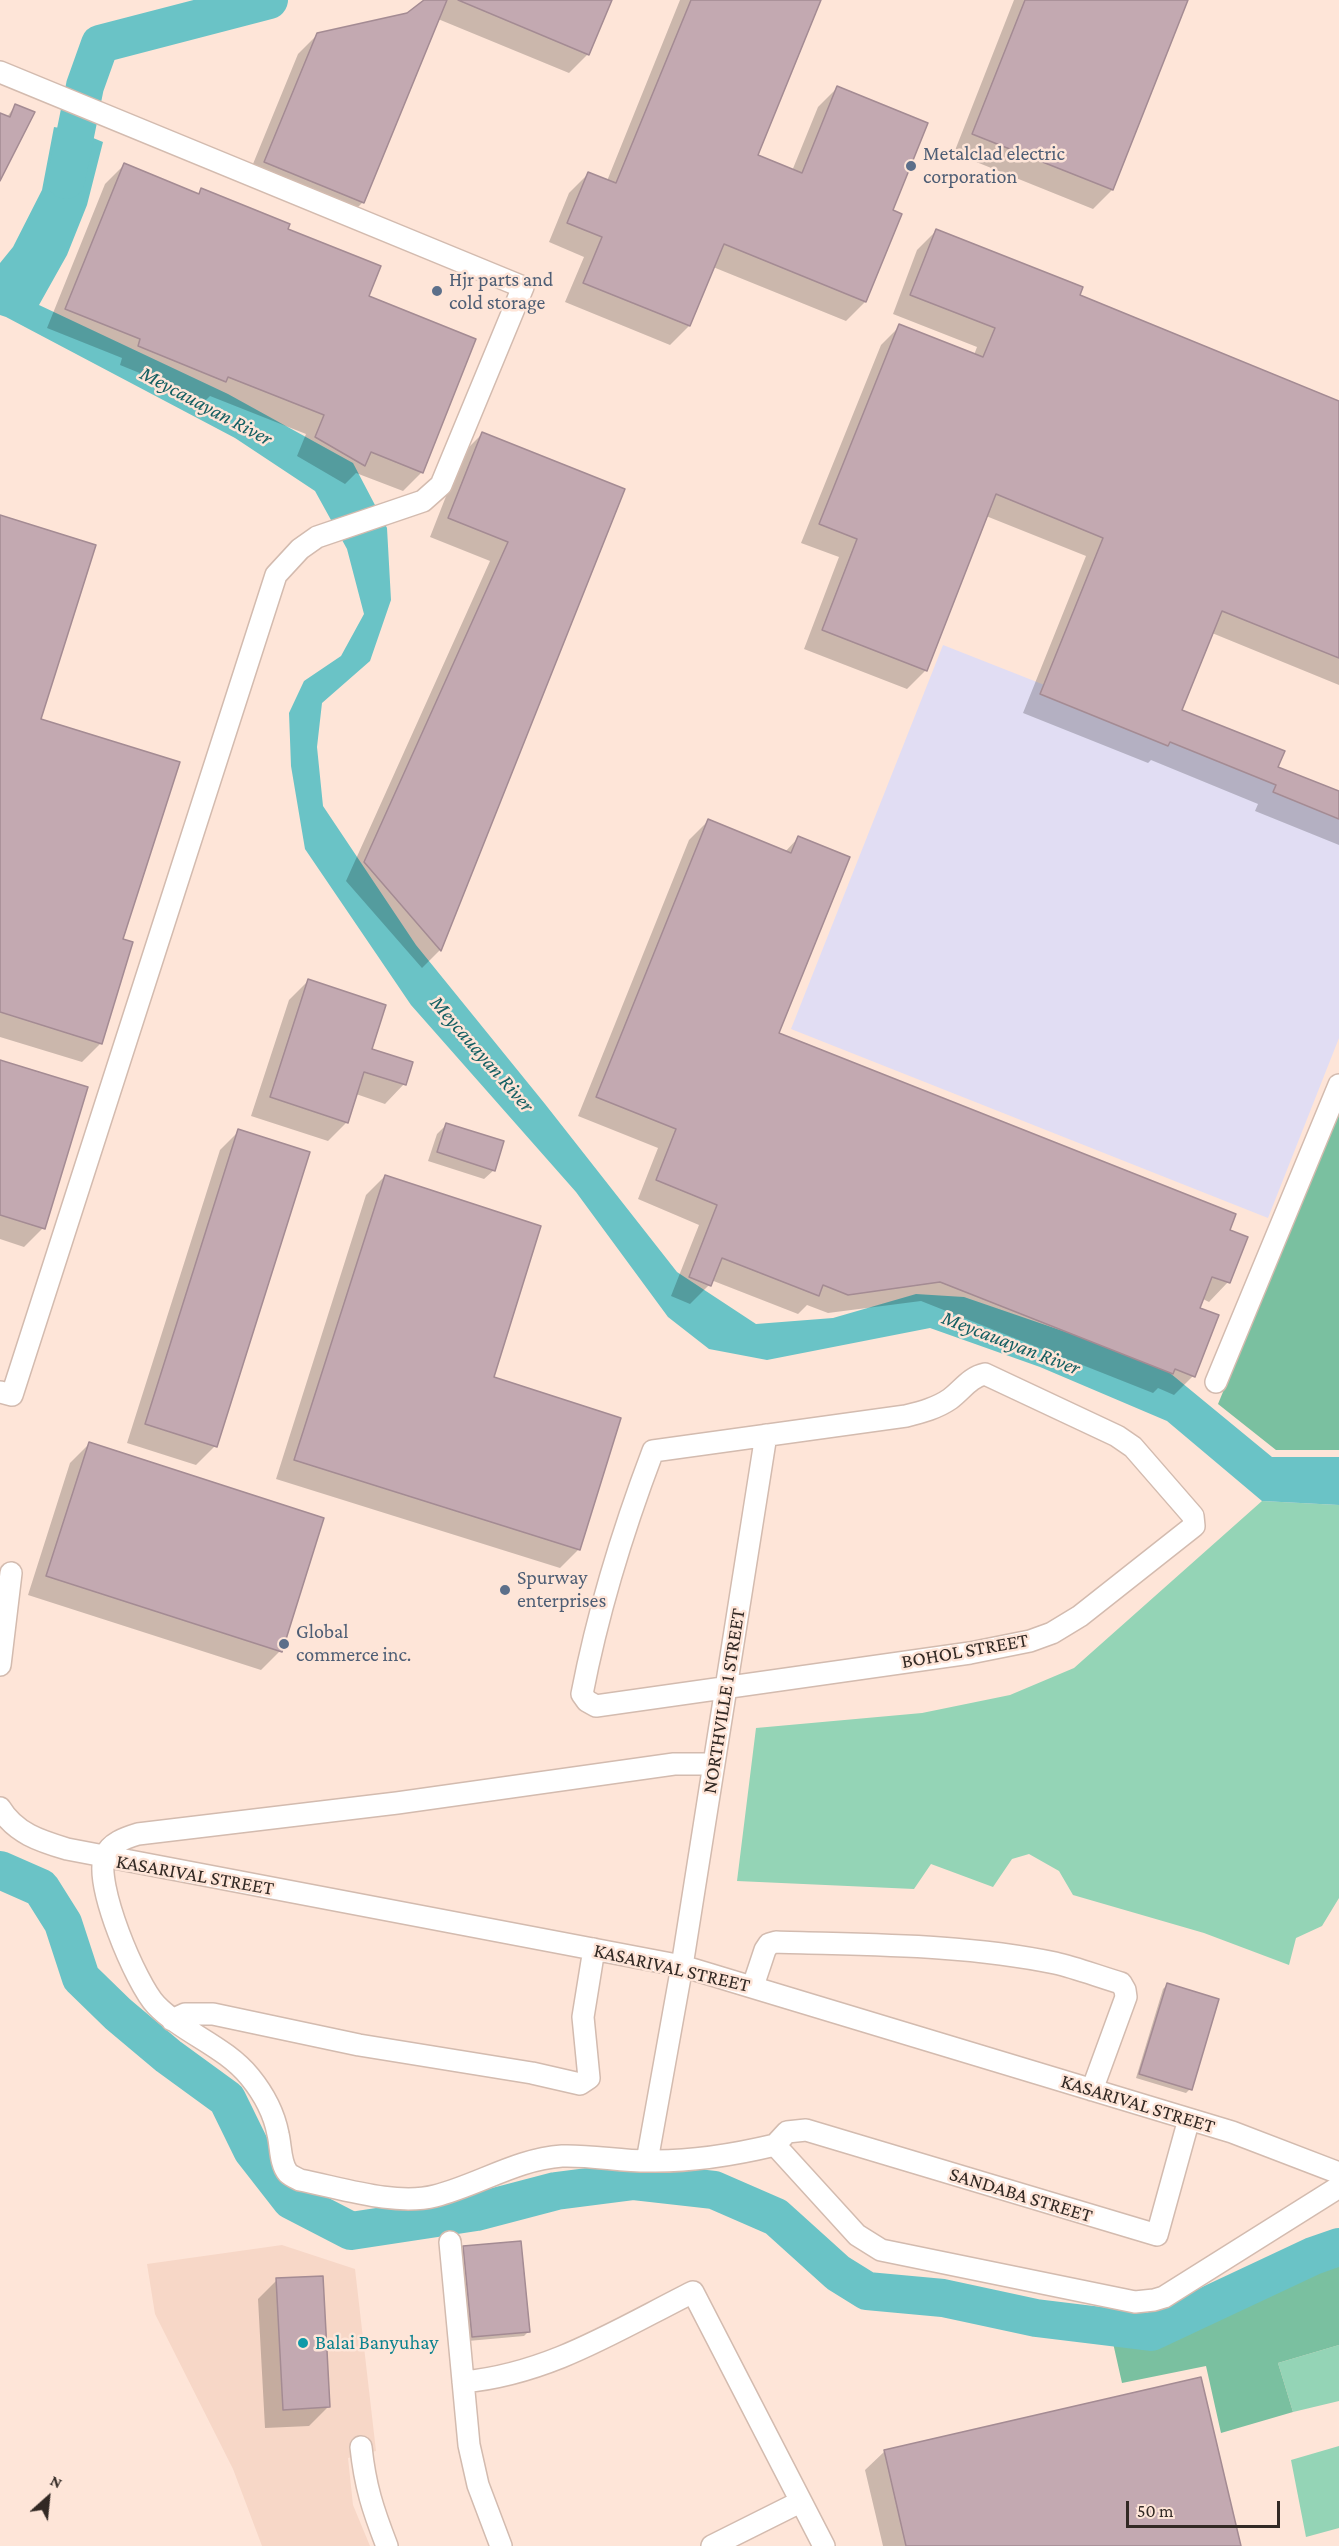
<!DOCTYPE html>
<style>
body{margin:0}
#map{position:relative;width:1339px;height:2546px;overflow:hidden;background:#fee5d8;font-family:"Crimson Pro",serif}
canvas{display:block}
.north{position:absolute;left:18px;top:2468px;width:60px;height:60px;-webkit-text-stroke:4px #fee5d8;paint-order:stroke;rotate:27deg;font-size:16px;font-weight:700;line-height:24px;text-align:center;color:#322924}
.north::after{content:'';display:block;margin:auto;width:21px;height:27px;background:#322924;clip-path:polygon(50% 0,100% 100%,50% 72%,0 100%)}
.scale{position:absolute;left:1126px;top:2501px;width:154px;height:27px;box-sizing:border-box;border:3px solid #322924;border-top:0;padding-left:8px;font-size:18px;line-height:21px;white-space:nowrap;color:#322924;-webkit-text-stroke:4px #fee5d8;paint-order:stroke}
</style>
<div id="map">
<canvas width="1339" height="2546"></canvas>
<div class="north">N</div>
<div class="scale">50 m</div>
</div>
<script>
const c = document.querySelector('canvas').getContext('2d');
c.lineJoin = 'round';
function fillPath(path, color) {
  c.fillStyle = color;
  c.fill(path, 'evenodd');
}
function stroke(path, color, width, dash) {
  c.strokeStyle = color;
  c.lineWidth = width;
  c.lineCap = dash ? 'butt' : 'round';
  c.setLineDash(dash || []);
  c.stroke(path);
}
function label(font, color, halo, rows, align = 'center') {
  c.font = font + ' "Crimson Pro",serif';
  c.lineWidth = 5;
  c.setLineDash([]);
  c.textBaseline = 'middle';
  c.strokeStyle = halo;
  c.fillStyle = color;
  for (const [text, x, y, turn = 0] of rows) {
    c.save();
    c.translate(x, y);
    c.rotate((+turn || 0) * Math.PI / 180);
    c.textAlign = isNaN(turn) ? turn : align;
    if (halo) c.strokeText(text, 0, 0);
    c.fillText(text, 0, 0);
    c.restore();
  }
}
fillPath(new Path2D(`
 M282,2245L355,2269L376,2451L348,2458L353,2505L370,2546H262L233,2469L155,2314L147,2264Z`), '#f7d7c7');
fillPath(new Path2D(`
 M943,645L1339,801V1038L1268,1218L791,1029Z`), '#e1ddf3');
fillPath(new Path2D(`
 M1262,1501L1339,1505V1898L1322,1926L1296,1938L1289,1965L1204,1933L1073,1895L1059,1871L1029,1854L1012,1859L993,1887L931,1864L914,1889L737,1881L756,1728L922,1713L1010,1695L1074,1668Z
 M1339,2345V2401L1293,2412L1278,2363Z
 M1339,2446V2528L1306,2537L1291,2460Z`), '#94d4b6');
fillPath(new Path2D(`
 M1339,1111V1450H1276L1218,1404Z
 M1339,2257V2345L1278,2363L1293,2412L1221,2433L1206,2366L1122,2383L1111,2334L1153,2339L1315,2264Z`), '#7ac0a0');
fillPath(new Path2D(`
 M54,127L76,131L103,142L87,205L67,255L39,305L228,394L353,463L387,528L391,600L370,661L322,703L317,747L323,806L416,945L545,1104L677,1272L756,1324L833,1318L916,1294L964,1297L1159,1364L1272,1457H1339V1505L1262,1501L1167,1421L1040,1367L930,1328L767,1360L709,1349L668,1317L576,1192L411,1005L305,849L291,766L289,713L304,681L341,656L364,614L347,549L315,491L235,438L6,317L0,315V263L13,247L42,190Z`), '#6ac3c6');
fillPath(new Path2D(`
 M427,0H610L588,54L569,73L438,19L363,202L344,221L246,181L298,54L318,34L408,14Z
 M680,0H819L756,156L792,171L818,107L837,88L891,211L900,214L865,302L846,321L713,267L689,326L670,345L565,302L584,257L549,242L569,193L588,174L607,181Z
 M1014,0H1187L1112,190L1093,209L954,153Z
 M15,106L0,177V114L7,117Z
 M124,165L197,195L202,190L286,230L422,472L403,491L356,473L345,484L297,456L306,434L210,396L206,400L120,365L122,358L47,328L105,184Z
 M936,231L1078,296L1339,402V685L1212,633L1181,711L1276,768L1339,793V845L1255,811L1258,804L1151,760L1148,763L1023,713L1086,556L986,516L926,670L907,689L804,649L839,557L801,543L881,345L900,326L974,355L977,347L893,314L917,250Z
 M482,434L623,490L440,950L422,968L346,881L490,561L430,537L463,453Z
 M0,517L39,720L122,940L101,1043L82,1062L0,1037Z
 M708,821L785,852L798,838L777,1034L1246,1237L1228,1282L1209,1302L1203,1299L1198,1308L1193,1376L1174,1395L1158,1388L1153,1393L921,1301L828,1313L807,1305L798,1314L711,1280L709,1285L690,1304L671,1296L699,1225L638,1199L658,1148L578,1116L689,840Z
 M308,981L404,1084L385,1104L356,1094L347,1122L328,1141L251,1116L289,1000Z
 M0,1061L43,1228L24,1247L0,1239Z
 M447,1124L494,1170L484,1179L428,1161L437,1134Z
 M239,1131L215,1446L196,1465L127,1443L220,1150Z
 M385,1176L579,1549L560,1568L276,1479L366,1195Z
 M89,1444L280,1651L261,1670L28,1595L70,1463Z
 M1167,1985L1190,2089L1186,2093L1136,2078L1163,1989Z
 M464,2248L528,2332L524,2336L468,2341L460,2252Z
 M277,2280L328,2407L309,2426L265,2428L258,2299Z
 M885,2451L1240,2546H883L865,2470Z`), '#0003');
stroke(new Path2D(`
 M66,180L85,86L100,44L269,0
 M0,1870L41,1888L63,1923L81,1978L118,2014L168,2056L227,2099L252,2150L291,2200L351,2231L476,2212L556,2191L634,2181L714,2190L776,2217L838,2273L867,2291L943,2298L1036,2318L1151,2332L1313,2256L1339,2247`), '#6ac3c6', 38);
const building = new Path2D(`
 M424,0H447L364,203L264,162L317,33L407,13Z
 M458,0H612L589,55Z
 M691,0H821L758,155L802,173L837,86L928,123L893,210L902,214L866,302L724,244L690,326L583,283L602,237L567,223L588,172L616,183Z
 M1025,0H1188L1113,190L972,134Z
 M15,104L35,112L0,181V113L10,117Z
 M124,163L199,194L201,188L290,224L288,229L381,266L369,296L476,339L423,473L371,452L365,466L315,437L324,415L228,377L226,382L138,346L140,339L65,309Z
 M936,229L1083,287L1080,295L1339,401V658L1222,611L1182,710L1285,751L1278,767L1339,791V819L1273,792L1276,785L1170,742L1168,746L1040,694L1103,538L996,494L927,671L822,630L857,539L819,524L899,324L983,357L995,328L910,295Z
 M482,432L625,489L441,951L364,862L508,542L448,518Z
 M0,515L96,545L41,719L180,762L123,939L133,942L102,1044L0,1012Z
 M708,819L791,853L798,836L850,857L779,1033L1236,1214L1230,1230L1248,1237L1230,1283L1212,1277L1200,1308L1219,1315L1195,1377L1175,1369L1173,1374L940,1282L848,1295L823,1285L819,1296L722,1258L711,1286L689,1277L717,1205L656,1180L676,1129L596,1097Z
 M308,979L386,1005L372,1049L413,1062L406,1085L364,1072L348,1123L270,1097Z
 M0,1060L88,1087L45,1229L0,1215Z
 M446,1123L504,1141L495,1171L437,1152Z
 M238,1129L310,1152L217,1447L145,1424Z
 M385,1175L541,1226L494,1377L621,1418L580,1550L294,1460Z
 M89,1442L324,1518L282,1652L46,1576Z
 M1167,1983L1219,1999L1192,2090L1139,2074Z
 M521,2241L530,2332L472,2337L463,2246Z
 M323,2276L330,2407L283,2410L276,2278Z
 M1201,2377L1241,2546H906L884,2450Z`);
fillPath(building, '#c3a9b1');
stroke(building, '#a48b93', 1.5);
const minor = new Path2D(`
 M0,72L523,287L441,485L423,501L317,537L300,549L276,575L12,1395L0,1392
 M985,1374L1117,1436L1133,1447L1193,1516L1194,1526L1080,1616L1052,1633L1030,1641L970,1653L596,1706L587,1701L582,1694C598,1611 623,1530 653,1451L906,1416C922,1412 937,1408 950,1399C962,1390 970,1377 985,1374Z
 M1216,1382L1339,1085
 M0,1665L11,1573
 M714,1764H674L397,1803L138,1834C125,1838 110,1843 105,1856C93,1882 136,1984 156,2005C183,2033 225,2046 250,2077C263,2093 274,2113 278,2134C281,2146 280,2164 288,2173C291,2176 296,2178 300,2180C341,2188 395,2206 435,2196C478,2185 517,2159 562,2156C591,2155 619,2161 648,2161C692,2162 733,2155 775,2145
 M0,1808C15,1833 40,1841 67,1849L682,1966L1232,2132L1339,2173
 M753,1986L765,1950L769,1944L776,1942C869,1945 964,1944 1055,1963C1077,1968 1100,1977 1121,1983L1125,1990L1126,1997L1092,2090
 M172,2020L185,2014H213L359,2045L532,2073L580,2084L589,2078L583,2017L594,1949
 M775,2145L857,2235L881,2250L1135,2302L1154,2300L1164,2297L1339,2187
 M775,2145L787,2132L806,2130L1157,2235L1189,2119
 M647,2161L682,1966L766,1435
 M450,2242L469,2445L478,2485L501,2546
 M463,2382C549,2374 617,2330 693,2292L824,2546
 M361,2447C365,2486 373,2510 387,2546
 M712,2546L800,2502`);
stroke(minor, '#d3bbaf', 24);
stroke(minor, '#fff', 21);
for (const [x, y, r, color] of [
 [911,166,6,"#5c6f8a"],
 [437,291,6,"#5c6f8a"],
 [505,1590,6,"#5c6f8a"],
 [284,1644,6,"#5c6f8a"],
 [303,2343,6,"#0f9aa8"]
]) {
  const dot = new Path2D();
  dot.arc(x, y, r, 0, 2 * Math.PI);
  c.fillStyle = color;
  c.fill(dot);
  stroke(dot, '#fee5d8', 2);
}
label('20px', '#4e5e75', '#fee5d8', [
 ["Metalclad electric",923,154],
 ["corporation",923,177],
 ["Hjr parts and",449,280],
 ["cold storage",449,303],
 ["Spurway",517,1578],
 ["enterprises",517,1601],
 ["Global",296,1632],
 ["commerce inc.",296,1655]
], 'left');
label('20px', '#322924', '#fee5d8', [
 ["BOHOL STREET",965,1651,-10],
 ["NORTHVILLE 1 STREET",724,1701,-81],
 ["KASARIVAL STREET",195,1875,10],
 ["KASARIVAL STREET",672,1968,13],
 ["KASARIVAL STREET",1138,2104,17],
 ["SANDABA STREET",1021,2195,17]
]);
label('20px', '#0d838f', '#fee5d8', [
 ["Balai Banyuhay",315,2343]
], 'left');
label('italic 21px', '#145f62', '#fee5d8', [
 ["Meycauayan River",206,406,28],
 ["Meycauayan River",482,1054,49],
 ["Meycauayan River",1011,1343,21]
]);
</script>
